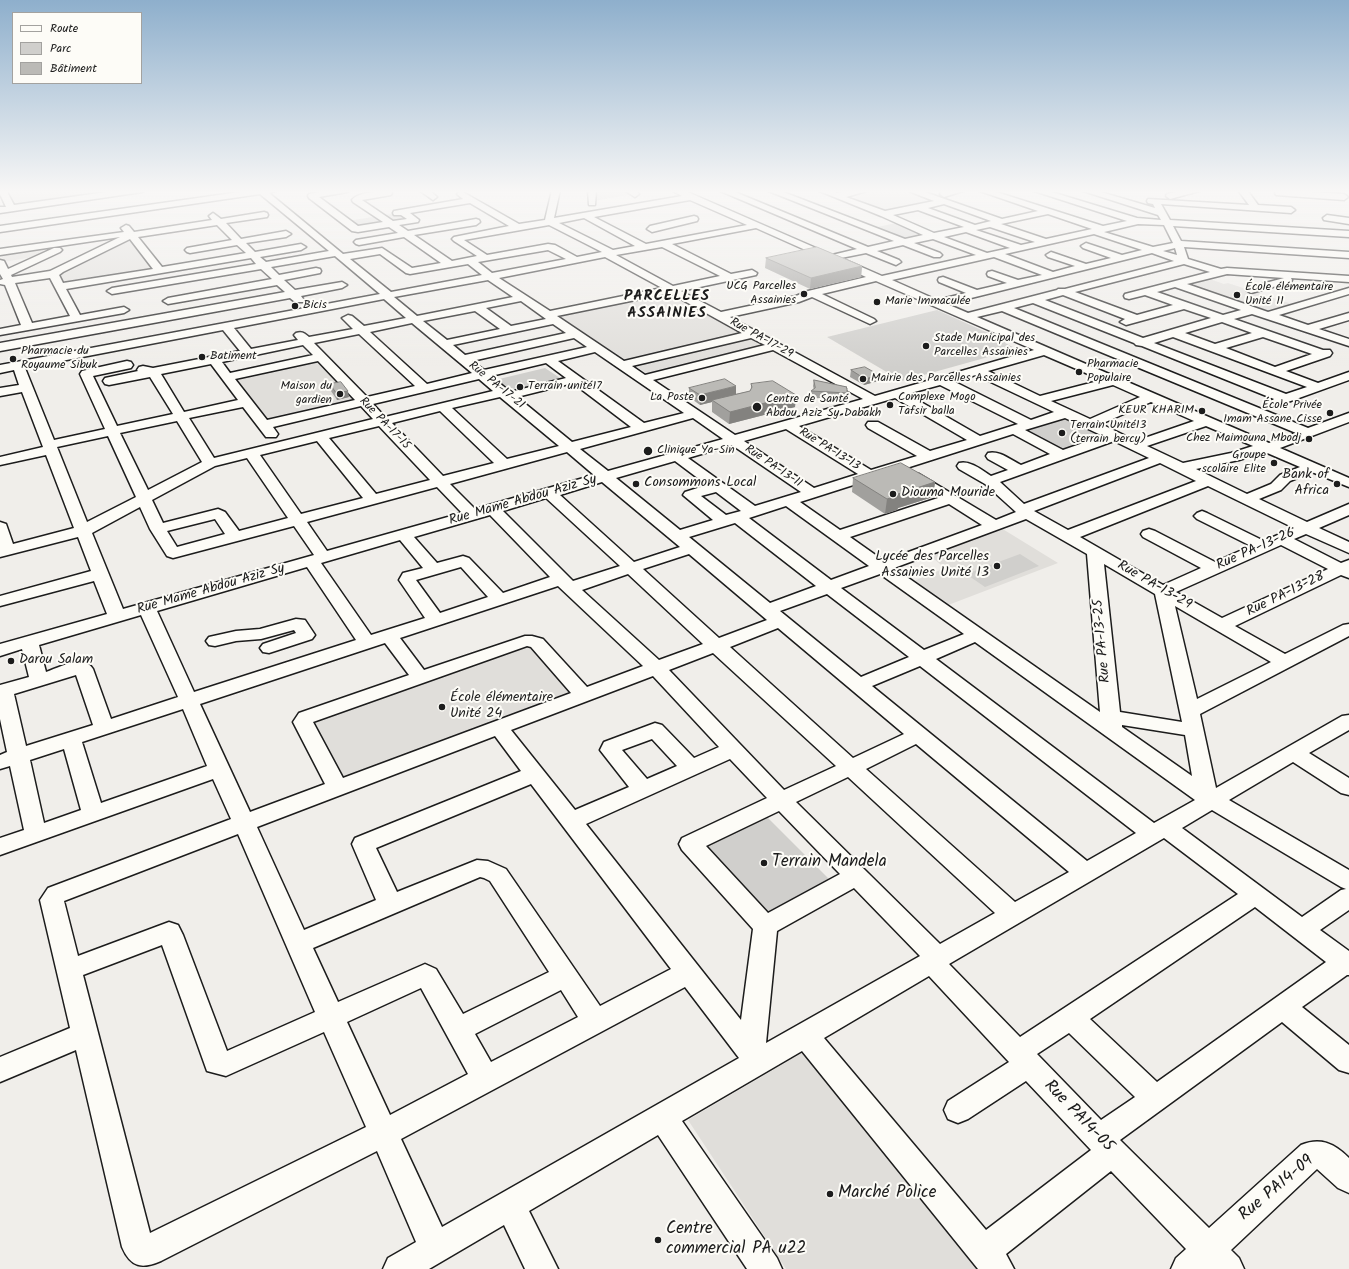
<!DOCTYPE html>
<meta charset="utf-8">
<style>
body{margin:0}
#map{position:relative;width:1349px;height:1269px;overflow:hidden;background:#f0eeea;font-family:Kalam,sans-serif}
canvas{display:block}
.legend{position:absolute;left:12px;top:12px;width:130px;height:72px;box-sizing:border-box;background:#fdfcf7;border:1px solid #a3a29f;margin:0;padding:5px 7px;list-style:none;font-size:12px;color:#1c1c1c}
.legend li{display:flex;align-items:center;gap:8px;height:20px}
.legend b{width:20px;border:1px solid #a3a29f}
</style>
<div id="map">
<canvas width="1349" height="1269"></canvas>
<ul class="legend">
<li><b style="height:5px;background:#fdfcf7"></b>Route</li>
<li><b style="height:11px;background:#d0cfcc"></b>Parc</li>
<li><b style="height:11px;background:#bbbab6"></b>Bâtiment</li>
</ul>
</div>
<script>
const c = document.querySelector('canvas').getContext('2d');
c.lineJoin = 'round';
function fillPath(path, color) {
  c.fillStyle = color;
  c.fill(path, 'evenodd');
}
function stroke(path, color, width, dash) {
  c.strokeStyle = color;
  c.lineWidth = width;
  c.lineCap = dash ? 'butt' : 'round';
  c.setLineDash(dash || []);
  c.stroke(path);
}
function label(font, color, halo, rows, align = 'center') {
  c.font = font + ' Kalam,sans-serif';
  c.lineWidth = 4;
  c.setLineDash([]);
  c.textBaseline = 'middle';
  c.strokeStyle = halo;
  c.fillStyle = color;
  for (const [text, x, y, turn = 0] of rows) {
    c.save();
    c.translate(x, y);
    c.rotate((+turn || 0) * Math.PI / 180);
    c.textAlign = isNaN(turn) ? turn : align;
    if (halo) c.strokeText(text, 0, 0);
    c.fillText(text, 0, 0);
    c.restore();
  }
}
fillPath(new Path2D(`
 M25,190H96L101,196L15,207L7,193Z
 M871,190H908L941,202L885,213L850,200L856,198L848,195Z
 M130,238L155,269L63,285L57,274Z
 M67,243L39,256L4,262L0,254Z
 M1207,278L1224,284L1228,283L1292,304L1268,310L1250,308L1183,285Z
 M672,291L748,333L622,362L554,315Z
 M748,336L766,346L649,375L633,364Z
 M319,360L357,402L267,422L234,377Z
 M1001,528L1058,563L943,607L909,583L945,568L929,555Z
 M529,645L575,694L341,779L307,721Z
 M807,1050L983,1269H786L688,1120Z`), '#e0deda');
fillPath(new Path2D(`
 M593,190H626L634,194L594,201Z
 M404,212L416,220L358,229L347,221Z
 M901,222L933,233L902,240L872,228Z
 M937,310L1008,342L1005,343L1017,349L902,381L827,337Z
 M545,368L563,380L512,393L495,380Z
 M1063,415L1109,436L1061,453L1016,430Z
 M1020,554L1039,566L985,587L966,574Z
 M761,811L835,885L766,922L696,842Z`), '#d0cfcc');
const minor = new Path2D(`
 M0,190H6L14,205L121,190H146L142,192L0,213V207H6L0,194Z
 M254,190H278L269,193L343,254L382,248L412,268L441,263L404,237L359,245L356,244L354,242L356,240L398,233L389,227L358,232L352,231L309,198L308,196L309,194L330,190H351L347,192L319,197L358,226L383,222L353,202L352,200C358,192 378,192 388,190L391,191L392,193L391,195L362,200L393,221L407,219L401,215H394L393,213L394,211L463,199L457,194L461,191L519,224L545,220L552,190H560L554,218L682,196L671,190H683L832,255L857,249L718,190H730L868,247L894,241L766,190H778L905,239L923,235L881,216L817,190H829L837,193L852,190H870L846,197L885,211L934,201L906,190H919L1002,219L1038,211L977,190H990L1103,226L1127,221L1031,190H1045L1137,218L1161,220L1158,215L1080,190H1094L1155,208L1153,204L1148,203L1147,201L1148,199L1249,205L1238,190H1247L1258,205L1291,207L1295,210L1291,213L1161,204L1170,220L1349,231V237L1173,226L1181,241L1349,252V258L1184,247L1188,259L1221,269L1227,268L1349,276V282L1291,278L1292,280L1291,282L1251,293L1246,290L1247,288L1284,278L1227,274L1187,284L1268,312L1349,288V294L1279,315L1308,325L1349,313V320L1319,329L1349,339V346L1252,314L1234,319L1323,350H1330L1332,353L1330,356L1286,371L1318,383L1349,372V380L1274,407L1269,406L1268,403L1274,399L1142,346L1136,345L1134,343L1033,303L1014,308L1308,428L1349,413V422L1280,448L1349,478V487L1312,472L1290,481L1281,490L1259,499L1307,522L1349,504V515L1319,528L1349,542V553L1306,534L1294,539L1341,563L1349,560V578L1341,575L1235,626L1285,654L1343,625L1349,624V636L1200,714L1216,788L1342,716L1349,715V730L1309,753L1349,778V795L1341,793L1293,762L1229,800L1349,870V910L1320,930L1349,951V975H1347L1302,1007L1349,1045V1073L1339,1070L1282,1022L1120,1140L1209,1228L1301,1145C1320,1137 1334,1143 1349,1158V1193L1338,1188L1317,1169L1231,1250L1239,1258L1244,1269H1171L1176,1258L1186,1249L1111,1171L1006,1254L1014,1269H978L802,1051L682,1121L777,1258L782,1269H747L658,1135L529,1211L558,1269H525L504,1225L429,1269H383L388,1258L416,1242L377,1151L161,1261C142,1269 131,1268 122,1247L76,1050L0,1082V1057L70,1028L40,900L48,888L231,819L213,779L0,855V838L24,830L10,766L0,769V755L7,752L0,719V685L29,677L22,649L0,656V644L107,614L94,581L0,606V596L91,571L78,537L0,557V522L6,524L13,544L74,528L46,455L0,465V457L43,447L22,392L0,396V388L19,385L14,370L0,373V365L380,294L335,256L271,267L279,275L316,268L320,269L321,271L320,273L284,280L295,290L342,282L347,285L342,288L301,296L304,300L303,302H295L290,298L0,351V343L285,292L277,285L168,304L163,301L168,298L272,279L261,269L112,294L107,291L112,288L256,264L251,258L66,289L80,315L124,307L129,310L124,313L0,335V329L21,325L5,285L0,284V280L3,279L0,274V260L4,261L8,269L54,248H60L62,250L60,252L11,275L12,277L50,271L120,237L0,255V249L124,232L121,228L126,225L129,226L134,232L212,220L209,216L213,213L221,219L264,212L267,213L268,215L267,217L226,223L241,239L286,231L291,234L286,237L246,243L255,252L301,244L306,247L301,250L260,257L266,262L329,251L260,194L0,232V226ZM690,200L747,225L646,244L594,217ZM470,203L509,226L454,237L452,239L454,241L477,256L452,261L414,235L476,225L480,222L479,220L476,219L408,231L399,225L418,222L419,220L410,213ZM944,204L991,221L975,225L928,208ZM918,210L964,227L934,233L893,215ZM1048,214L1092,229L1046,239L1001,224ZM584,218L635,246L613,250L559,223ZM1138,224L1164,225L1173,243L1153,247L1104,232ZM217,225L232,240L187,248L185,250L187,252L190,253L237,245L246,253L162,267L138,237ZM549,225L602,252L577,257L555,245L548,244L487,255L464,240ZM990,227L1035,242L1021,245L976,230ZM756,228L866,277L808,291L796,296L721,312L681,291L756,275L757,273L752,270L731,274L672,244ZM966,232L1010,248L987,253L944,237ZM1094,234L1142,250L1122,255L1086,243L1081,246L1083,248L1111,258L1086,264L1051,252L1046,255L1048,257L1075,266L1053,272L1005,254ZM130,239L153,269L63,283L59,275L63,272ZM933,239L976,255L882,276L841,258L866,253L896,265L901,262L899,260L877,251L903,245L934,257H940L942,255L940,253L914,243ZM662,247L720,276L673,286L616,255ZM1175,248L1177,255L1163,251ZM548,250L566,259L492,273L478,262ZM1152,253L1174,261L1065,289H1058L1057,290L968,313L947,304ZM380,254L406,273L410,274L468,264L482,275L391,292L350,259ZM605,257L662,288L550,311L499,278ZM994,257L1042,275L1018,280L992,271L988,272L987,274L988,276L1007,283L977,290L943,277L939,278L938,280L939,282L966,293L937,300L892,280ZM1184,264L1210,272L1125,294L1124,296L1125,298L1129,299L1145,295L1173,305L1137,315L1075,292ZM50,278L70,316L32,323L15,283ZM488,280L513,297L417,316L394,297ZM876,281L1034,350L875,396L730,317L799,302L812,297L870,324L876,321L874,319L822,294ZM1175,287L1241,310L1223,315L1157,292ZM670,293L742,333L624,361L557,316ZM1063,295L1125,319L1120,322L1126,325L1184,309L1211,318L1143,338L1045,300ZM384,299L406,318L364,326L352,316L348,315L342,318L353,329L309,337C304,333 302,331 296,333L294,335L298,340L251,349L234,328ZM521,301L546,319L511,326L486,308ZM475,311L500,329L447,340L423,321ZM1002,311L1296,433L1269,443L977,317ZM1222,322L1252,333L1215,344L1185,333ZM412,323L472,373L427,384L370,332ZM553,324L566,333L465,355L453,345ZM223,330L240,351L153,368L143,366L139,367L137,370L138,371L105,378L103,381L105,384L109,385L150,377L173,414L117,426L93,376L131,368L133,365L131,362L127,361L82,371L80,374L105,429L54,440L25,368ZM359,334L415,386L367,397L314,343ZM1173,337L1307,387L1286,394L1154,343ZM1263,337L1312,354L1275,367L1226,348ZM574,338L587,347L484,370L472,361ZM751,338L765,345L645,375L632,366ZM303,345L313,355L230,373L222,362ZM773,350L863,399L735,435L653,380ZM595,352L684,413L644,423L558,361ZM1044,355L1102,380L1040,396L988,371ZM318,361L355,400L267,420L235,379ZM546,363L566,378L510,392L491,376ZM211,364L238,400L184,412L161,374ZM976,375L1054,412L1031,420L953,381ZM479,379L493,391L385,417L373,404ZM573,383L631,427L572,442L517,397ZM940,385L1018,424L980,436L907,394ZM1113,385L1140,397L1090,419L1051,401ZM500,397L559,446L507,459L452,408ZM895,398L967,440L930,451L878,422H868L866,425L868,428L917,456L871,470L799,426ZM1151,402L1194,421L1136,441L1101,424ZM361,406L373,419L214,458L189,418L243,407L266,437H276L278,434L273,427ZM440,411L494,463L443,476L392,423ZM693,418L723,439L608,471L580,449ZM1065,418L1103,436L1063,450L1025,430ZM177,421L202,462L148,490L120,433ZM379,426L430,480L376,494L329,438ZM1206,426L1253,446L1231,453L1183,463L1147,446ZM786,429L858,474L814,488L744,441ZM1013,434L1050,454L1021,465C1011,460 999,450 988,453L986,456L988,459L1008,470L991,476C982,470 970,460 959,463L957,466L959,469L985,484L1016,512L996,520L919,474L914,473L909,474L907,477L909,480L938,498L840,530L800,502ZM108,436L136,497L87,522L57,447ZM317,441L363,498L301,514L260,455ZM1114,441L1149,458L1024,504L1000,482ZM732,445L801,492L755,506L688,458ZM567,452L594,475L475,509L450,484ZM1265,452L1300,467L1280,475L1271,484L1247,494L1196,469L1239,460ZM247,458L288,518L239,531L225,512L218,509L163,523L152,500L215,466ZM675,461L707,485L685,492L683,495L713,520L680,530L616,478ZM1160,463L1196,481L1068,530L1034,511ZM602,482L680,547L634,562L560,495ZM1208,486L1294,528L1264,541L1207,513L1202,511L1197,513L1194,516L1197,519L1251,546L1215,562L1155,531L1149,529L1143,531L1141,534L1143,537L1201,568L1163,585L1080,537ZM437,487L462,513L327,551L307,522ZM716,492L741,511L726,515L701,496ZM546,498L620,566L573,581L503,511ZM949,504L982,525L884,561L850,537ZM786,506L869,566L831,580L749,518ZM140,507L150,529L167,556L173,558L294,526L314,555L123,609L92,533ZM490,515L550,577L503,593L469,558L463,556L437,563L414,537ZM215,519L225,534L177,547L167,531ZM1026,519L1087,554L1100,712L894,568ZM735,523L816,586L770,603L689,537ZM400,540L423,568L403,573L399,580L425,618L371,635L321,563ZM1281,545L1328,569L1222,618L1176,592ZM689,554L767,620L719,638L643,569ZM1104,564L1155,594L1182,722L1120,712ZM307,567L356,640L194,692L157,611ZM461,567L488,597L440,613L416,580ZM628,574L703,644L659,660L582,590ZM880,574L964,634L924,650L841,588ZM558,586L643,666L587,687L543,639L532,636H525L424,670L400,638ZM827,594L909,657L861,677L780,611ZM1175,606L1271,662L1197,699ZM141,615L178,697L111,719L93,669C84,654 60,667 46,672L39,645ZM778,628L904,734L853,758L730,647ZM975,642L1195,800L1154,823L936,659ZM385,643L409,675L299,713L293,722L325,784L250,812L200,704ZM527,646L531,647L571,693L343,778L313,722ZM713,653L836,766L784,790L669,670ZM920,666L1136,833L1087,861L872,686ZM76,675L93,725L26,746L14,694ZM653,676L719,747L694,758L662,725L655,723L604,742L600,750L629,787L575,810L511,730ZM183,709L207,766L101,803L82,742ZM1122,725L1185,735L1192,776L1122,727ZM495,736L521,771L355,838L352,844L376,900L304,930L257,827ZM652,739L677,766L647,779L622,750ZM916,744L1069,872L1015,902L866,769ZM64,749L81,810L44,823L30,760ZM730,759L767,798L682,838L679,844L682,850L753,929L741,1020L586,824ZM848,777L995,913L940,944L796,802ZM531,784L671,969L600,1006L506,869L488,861L477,860L397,892L376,848ZM1212,810L1341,887L1346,889L1341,890L1302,917L1182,828ZM779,811L840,874L768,913L706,846ZM238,834L315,1012L227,1051L183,935L178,925L169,922L78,956L64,901ZM1164,838L1238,894L1020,1037L949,964ZM480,877L484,878L490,881L549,972L463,1014L436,969L425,964L338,1002L313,948ZM854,888L920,956L766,1043L777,931ZM1255,907L1326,962L1157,1082L1090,1019ZM162,945L207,1071L226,1076L324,1032L366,1127L150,1233L83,975ZM929,976L1009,1062L948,1101L944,1110L948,1119L958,1123L968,1119L1026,1081L1091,1150L986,1230L824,1038ZM685,987L739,1058L442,1227L401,1139ZM421,988L468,1074L390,1115L347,1022ZM561,990L578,1017L491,1062L475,1034ZM1069,1033L1135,1097L1101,1120L1037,1054Z
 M419,190H429L437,197L433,200Z
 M588,190H596L595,205H589Z
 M624,190H635L639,194L635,197Z
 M949,190H966L944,197L940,194L941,192Z
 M1185,190H1203L1170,199L1166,196L1167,194Z
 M1279,190L1344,194L1348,197L1344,200L1276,195L1275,193Z
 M1327,215L1349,218V224L1324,220L1323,218Z
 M694,216L697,217L698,219L697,221L652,232L647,229L650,226Z
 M296,619L305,620L315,635L312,639L269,653L263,652L260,648L263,644L296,633L294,630L261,639L236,641L215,646L209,645L206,641L209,637L236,631L260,629Z`);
stroke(minor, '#1c1c1c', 3);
fillPath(minor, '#fdfcf7');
fillPath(new Path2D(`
 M766,258L862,266L861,277L810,289L765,268Z
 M851,370L878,381L864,385L850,377Z
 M814,380L847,387L846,399L811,398V391L814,390L813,386Z
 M330,384L349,397L337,400L331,391Z
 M751,384L796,395L795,407L729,424L712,412V402L700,405L689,397V388L736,394L750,391L751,389Z
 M853,478L935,482L933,497L898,508L897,510L885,514L852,492Z`), '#a1a09d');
fillPath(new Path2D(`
 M862,266L861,277L810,289L811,278Z
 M879,375L878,381L864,385L865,379Z
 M736,386V396L712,400V402L700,405V395Z
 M348,391L349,397L337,400L336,393Z
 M796,395L795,407L729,424L730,412Z
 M935,482L933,497L898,508L897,510L885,514L887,499L898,494Z`), '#83827f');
const building = new Path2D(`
 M817,247L862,266L811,278L766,258Z
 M865,367L879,375L865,379L851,370Z
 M725,379L736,386L700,395L689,388Z
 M814,380L847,387L846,388H847V393L811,391L815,388Z
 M773,381L796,395L730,412L712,400L750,391L752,387L751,384Z
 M341,382L348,391L336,393L330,384Z
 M901,463L935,482L898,494L899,495L887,499L853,478Z`);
fillPath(building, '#bbbab6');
stroke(building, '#83827f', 1);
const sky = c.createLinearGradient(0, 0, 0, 368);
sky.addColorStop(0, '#8eafcc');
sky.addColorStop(0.52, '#f8f7f6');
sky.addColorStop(1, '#f8f7f600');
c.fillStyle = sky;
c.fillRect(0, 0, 1349, 368);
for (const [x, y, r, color] of [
 [804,294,4,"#1c1c1c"],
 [1237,295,4,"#1c1c1c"],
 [877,302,4,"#1c1c1c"],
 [295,306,4,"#1c1c1c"],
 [926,346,4,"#1c1c1c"],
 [202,357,4,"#1c1c1c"],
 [13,359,4,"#1c1c1c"],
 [1079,372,4,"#1c1c1c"],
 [863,379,4,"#1c1c1c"],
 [520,387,4,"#1c1c1c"],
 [340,394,4,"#1c1c1c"],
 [702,398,4,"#1c1c1c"],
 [890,405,4,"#1c1c1c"],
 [757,407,5,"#1c1c1c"],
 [1202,411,4,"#1c1c1c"],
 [1330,413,4,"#1c1c1c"],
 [1062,433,4,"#1c1c1c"],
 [1309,439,4,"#1c1c1c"],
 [648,451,5,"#1c1c1c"],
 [1274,463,4,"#1c1c1c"],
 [636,484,4,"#1c1c1c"],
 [1337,484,4,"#1c1c1c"],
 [893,494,4,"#1c1c1c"],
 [997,566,4,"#1c1c1c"],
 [11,661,4,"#1c1c1c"],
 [442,707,4,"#1c1c1c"],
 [764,863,4,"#1c1c1c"],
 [830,1194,4,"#1c1c1c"],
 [658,1240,4,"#1c1c1c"]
]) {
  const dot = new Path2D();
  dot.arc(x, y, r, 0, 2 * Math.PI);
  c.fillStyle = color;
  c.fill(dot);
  stroke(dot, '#fdfcf7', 1.5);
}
label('12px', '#1c1c1c', '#fdfcf7', [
 ["UCG Parcelles",796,287,"right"],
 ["Assainies",796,301,"right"],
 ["École élémentaire",1245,288],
 ["Unité 11",1245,302],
 ["Marie Immaculée",885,302],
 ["Bicis",303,306],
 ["Stade Municipal des",934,339],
 ["Parcelles Assainies",934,353],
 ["Pharmacie du",21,352],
 ["Royaume Sibuk",21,366],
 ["Batiment",210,357],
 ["Pharmacie",1087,365],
 ["Populaire",1087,379],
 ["Mairie des Parcelles Assainies",871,379],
 ["Maison du",332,387,"right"],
 ["gardien",332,401,"right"],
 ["Terrain unité17",528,387],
 ["La Poste",694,398,"right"],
 ["Complexe Mogo",898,398],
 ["Tafsir balla",898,412],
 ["Centre de Santé",766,400],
 ["Abdou Aziz Sy Dabakh",766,414],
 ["École Privée",1322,406,"right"],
 ["Imam Assane Cisse",1322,420,"right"],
 ["KEUR KHARIM",1194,411,"right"],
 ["Terrain Unité13",1070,426],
 ["(terrain bercy)",1070,440],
 ["Chez Maimouna Mbodj",1301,439,"right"],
 ["Clinique Ya-Sin",657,451],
 ["Groupe",1266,456,"right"],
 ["scolaire Elite",1266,470,"right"]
], 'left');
label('12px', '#1c1c1c', '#fdfcf7', [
 ["Rue PA-17-29",761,339,29],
 ["Rue PA-17-21",496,386,39],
 ["Rue PA-17-15",384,424,46],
 ["Rue PA-13-13",829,450,32],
 ["Rue PA-13-11",773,467,34]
]);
label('14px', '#1c1c1c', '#fdfcf7', [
 ["Bank of",1329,476,"right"],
 ["Africa",1329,492,"right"],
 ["Consommons Local",644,484],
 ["Diouma Mouride",901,494],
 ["Lycée des Parcelles",989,558,"right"],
 ["Assainies Unité 13",989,574,"right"],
 ["Darou Salam",19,661],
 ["École élémentaire",450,699],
 ["Unité 24",450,715]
], 'left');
label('14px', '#1c1c1c', '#fdfcf7', [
 ["Rue Mame Abdou Aziz Sy",523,501,-16],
 ["Rue PA-13-26",1256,550,-24],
 ["Rue PA-13-29",1154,586,30],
 ["Rue Mame Abdou Aziz Sy",211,590,-16],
 ["Rue PA-13-28",1286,595,-26],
 ["Rue PA-13-25",1103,641,-95]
]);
c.letterSpacing = '1px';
label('bold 15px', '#1c1c1c', '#fdfcf7', [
 ["PARCELLES",667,297],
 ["ASSAINIES",667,314]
]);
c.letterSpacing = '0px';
label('17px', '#1c1c1c', '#fdfcf7', [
 ["Terrain Mandela",772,863],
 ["Marché Police",838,1194],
 ["Centre",666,1230],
 ["commercial PA u22",666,1250]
], 'left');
label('17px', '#1c1c1c', '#fdfcf7', [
 ["Rue PA14-05",1078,1117,46],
 ["Rue PA14-09",1277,1189,-40]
]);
</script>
